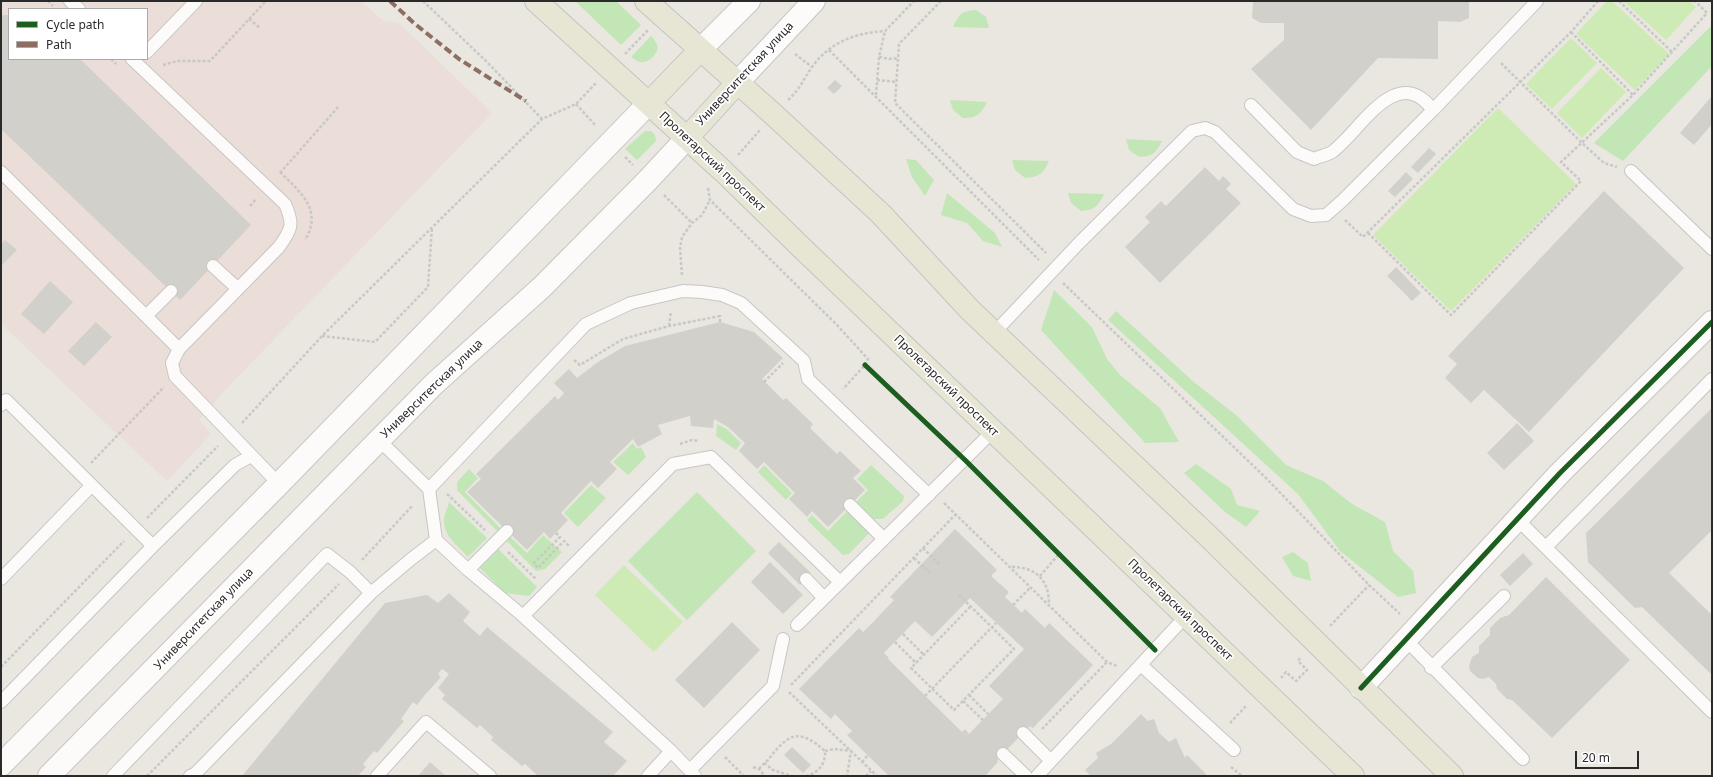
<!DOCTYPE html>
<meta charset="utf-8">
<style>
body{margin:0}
#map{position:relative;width:1713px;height:777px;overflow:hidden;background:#e9e7e0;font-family:"Noto Sans",sans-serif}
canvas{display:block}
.frame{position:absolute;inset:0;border:2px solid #2a2a2a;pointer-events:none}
.legend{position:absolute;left:8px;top:8px;width:140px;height:52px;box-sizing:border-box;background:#fff;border:1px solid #aaa;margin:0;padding:5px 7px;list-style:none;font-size:12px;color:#2a2a2a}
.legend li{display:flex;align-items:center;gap:8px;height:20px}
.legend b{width:20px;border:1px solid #aaa}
.scale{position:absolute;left:1575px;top:751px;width:64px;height:18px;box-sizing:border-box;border:2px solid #2a2a2a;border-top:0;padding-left:5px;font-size:12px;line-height:14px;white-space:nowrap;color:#2a2a2a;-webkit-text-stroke:3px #fff;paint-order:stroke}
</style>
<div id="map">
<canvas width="1713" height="777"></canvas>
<div class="frame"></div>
<ul class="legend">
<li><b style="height:5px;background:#1b5e20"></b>Cycle path</li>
<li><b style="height:5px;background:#8d6e63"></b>Path</li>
</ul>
<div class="scale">20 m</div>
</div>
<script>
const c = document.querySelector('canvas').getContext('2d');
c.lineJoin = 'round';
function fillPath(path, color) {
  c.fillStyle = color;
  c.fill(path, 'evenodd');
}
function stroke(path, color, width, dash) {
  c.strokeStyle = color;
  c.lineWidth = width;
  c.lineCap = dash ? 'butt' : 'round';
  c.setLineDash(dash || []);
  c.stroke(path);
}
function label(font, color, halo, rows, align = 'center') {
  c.font = font + ' "Noto Sans",sans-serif';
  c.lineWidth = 3.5;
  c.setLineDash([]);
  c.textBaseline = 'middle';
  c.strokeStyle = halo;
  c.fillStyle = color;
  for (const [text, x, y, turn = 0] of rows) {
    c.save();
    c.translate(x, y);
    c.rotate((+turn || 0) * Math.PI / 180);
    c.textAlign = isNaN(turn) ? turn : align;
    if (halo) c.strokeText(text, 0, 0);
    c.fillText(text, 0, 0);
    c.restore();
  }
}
fillPath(new Path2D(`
 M1,1H361L382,20L399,23L492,113L228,387L199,420L211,434L167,481L1,324ZM9,9H147V59H9Z`), '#ebddd8');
fillPath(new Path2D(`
 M575,1H616L641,25L621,45Z
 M976,10L986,17L989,28L953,27C959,14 962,11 976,10Z
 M1712,25V66L1623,161L1594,143Z
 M651,36C659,44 660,50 652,58C649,60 646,62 643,62C638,63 635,59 631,57Z
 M950,100L987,102C981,114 977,118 963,118L953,110Z
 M645,131H651L655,135L656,141L637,160L625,149Z
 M1126,139L1162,141C1156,153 1153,156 1139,157L1129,150Z
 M906,159L916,160L934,180L925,196L912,177Z
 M1012,160L1049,161C1043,174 1039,177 1025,178L1015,170Z
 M947,193L995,233L1002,247L983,241L967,223L941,215Z
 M1068,193L1104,194C1098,206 1095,210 1081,211L1071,203Z
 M1054,290L1092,327L1107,359L1120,375L1160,408L1179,442L1145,443L1041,330Z
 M1116,311L1195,383L1236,415L1286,465L1323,481L1352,504L1385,522L1393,551L1413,571L1416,593L1398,597L1340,551L1298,494L1108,320Z
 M717,424L727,429L741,443L736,450L716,436Z
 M633,443L637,449L641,447L646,457L628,475L613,462Z
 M1196,464L1231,489L1237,505L1260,511L1246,527L1225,512L1184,473Z
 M764,465L792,493L786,500L758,472Z
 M871,465L904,496L903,501L883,519H872L855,503L868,490L857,479Z
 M469,469L478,478L465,492L502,530L499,533L457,490V482Z
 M591,485L606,498L578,527L564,513Z
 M697,492L756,551L687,620L628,561Z
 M449,502L487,538L468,557C458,546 442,535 444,518C445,513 448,507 449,502Z
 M849,509L872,530L849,554L843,555L807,520L812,515L828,531Z
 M507,534L527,553L543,535L562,552L545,569L536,571L504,538Z
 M496,547L537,587L529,596L505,593L479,567Z
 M1293,552L1308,563L1311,581L1293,576L1282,557Z`), '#c3e6b7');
fillPath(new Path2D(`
 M1607,1H1612L1669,54L1635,90L1576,34Z
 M1623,1H1689L1696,7L1666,40Z
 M1571,38L1597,63L1552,109L1526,84Z
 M1601,68L1626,92L1582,138L1557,113Z
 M1498,108L1576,184L1451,311L1373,235Z
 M624,565L683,622L654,652L595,595Z`), '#ceeab5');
fillPath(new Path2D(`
 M1256,1H1467L1469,2V18L1460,22L1438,21V59L1378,58L1311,130L1251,69L1284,40V23H1261L1252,18L1253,2Z
 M4,15H9V59H80L251,225L180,300L1,129V16Z
 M835,80L842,86L834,94L827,88Z
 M1712,96V124L1694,145L1680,133Z
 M1429,148L1436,154L1418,173L1411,167Z
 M1205,167L1219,181L1223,176L1231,184L1226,189L1241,203L1160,283L1125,247L1150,222L1145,217L1161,201L1166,206Z
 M1406,172L1413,179L1395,197L1388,191Z
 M1604,191L1684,268L1529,432L1484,390L1471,403L1445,378L1457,364L1448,356Z
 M5,240L17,250L1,266V244Z
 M1396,267L1421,293L1412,301L1387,276Z
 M50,281L73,302L44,334L21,314Z
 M96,322L112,337L84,366L68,351Z
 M720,322L754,332L783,358L762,379L783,400L786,398L813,424L810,428L837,454L840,451L861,471L853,478L865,490L828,527L812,511L807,517L789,499L795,493L764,462L757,469L739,451L745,443L728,427L714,419L713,428L691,426L690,416L658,425L662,434L638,447L633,439L610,462L617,469L598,488L591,481L561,513L568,520L550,539L544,532L527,550L467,492L481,479L476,474L555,396L558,400L564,393L554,383L569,369L577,378L598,362L625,346Z
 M1712,408V530L1669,573L1712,615V675L1642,607L1635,608L1588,562L1586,533Z
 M1517,423L1534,441L1504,470L1487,453Z
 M955,529L997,570L991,576L1009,592L1005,597L1022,613L1025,609L1045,628L1049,623L1093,665L1033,728L1030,726L1023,733L997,760L998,762L985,776H898L896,775L889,776L847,735L852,731L835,714L831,719L799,689L859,628L863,632L874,621L894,600L890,597ZM970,598L1024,649L989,686L1003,699L969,734L965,729L962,732L888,659L889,658L884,653L915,621L932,637Z
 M779,542L811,573L800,585L768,553Z
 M1523,553L1533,564L1510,586L1500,575Z
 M770,562L803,595L783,614L751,582Z
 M1546,577L1630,660L1552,738L1512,700L1507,699L1497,689L1496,684L1489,677L1483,679L1478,678L1470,671L1469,666L1472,657L1479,653V646L1490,635V628L1500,618L1509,615Z
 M449,593L470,612L463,621L480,636L487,627L613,732L604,742L627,761L613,776H538L525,764L522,766L491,740L493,737L480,725L477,728L442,699L445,695L438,688L449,674L442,669L438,674L441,677L424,696L417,705L413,702L401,719L404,721L377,753L374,751L363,764L366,767L358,776H242L385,603L427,595L438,603Z
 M732,622L760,650L704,708L675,680Z
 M1141,714L1148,721L1154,719L1159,733L1169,742L1176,738L1185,758L1187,755L1206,774L1204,776H1091L1085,770L1098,758L1096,753L1111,744Z
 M792,747L811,765L803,773L784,755Z
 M430,762L446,776H418Z`), '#d2d0cb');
const lane = new Path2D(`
 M70,1L79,9
 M147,52L196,1
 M132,59L285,204C294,224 292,229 279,247L179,349L172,363L175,376L279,484
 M1251,105L1297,152L1314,159C1320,156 1327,155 1332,152C1360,132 1396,61 1433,110
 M1631,171L1712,249
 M1,172L179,349
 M213,266L238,289
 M146,316L171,291
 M994,333L1080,242L1192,131L1205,128L1215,132L1293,209L1311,216L1326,215L1342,201L1433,110L1537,1
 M1,405L6,400L153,546
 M379,440L429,489L586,324L631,303L683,291L702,292L722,295L741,303L804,361L808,379L929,495
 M429,489L436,540L468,570L523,616L671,751L695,776
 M850,505L884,539
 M1517,519L1712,712
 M1546,547L1712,379
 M468,570L507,531
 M1,579L92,485
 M806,579L824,598
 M523,616L673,464L711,457L840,582
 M797,625L993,431
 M1406,640L1523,759
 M1141,665L1234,750
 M1431,668L1504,596
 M1,702L153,546L235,465L251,456
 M1023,733L1051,761
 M1003,754L1026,776
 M690,770L773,686L783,639
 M113,776L327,554L350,572L371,593
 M190,776L196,773L371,593L410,560L436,540
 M377,776L426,722L490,776
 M648,776L671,751
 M1037,776L1186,616`);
const street = new Path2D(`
 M1361,688L1560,473L1712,322`);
const secondary = new Path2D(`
 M700,50L749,1
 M737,83L814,1
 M1,765L279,484L649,103
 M49,776L434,384L542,287L648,180L687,138`);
const primary = new Path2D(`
 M536,1L723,171L804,250L1353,776
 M646,1L773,114L881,214L970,310L1207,535L1452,776
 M649,103L700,50
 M687,138L737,83`);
stroke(lane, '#c6c6c6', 14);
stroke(street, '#c6c6c6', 24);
stroke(secondary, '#c6c6c6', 24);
stroke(primary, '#c4c4c1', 24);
stroke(new Path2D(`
 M48,1L53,6
 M423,1L486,61L542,119
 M941,1L899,44L895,103L1046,253
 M1619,1L1673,53
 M249,19L260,28
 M1571,32L1633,95
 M829,50L1039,260
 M625,54L648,30
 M795,54L812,67
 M879,57L889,59L898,58
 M111,59L116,64
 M1501,63L1582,143L1604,163L1617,167
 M163,65L177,61H210L266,1
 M877,80L896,82
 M876,95L879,57L885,31
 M788,100C800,89 803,80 812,67C830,42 855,33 885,31L914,1
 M576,104L596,126
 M738,155L760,130
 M625,157L633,165
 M280,172C301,193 323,210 305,240
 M280,173L339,106
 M708,188L710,200L837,325L868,359L865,365L843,389
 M664,195L692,223
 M250,206L256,199
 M1345,220L1363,237L1571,32L1598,1
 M1368,233L1451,315L1581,181L1561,162L1633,95L1707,13L1695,1
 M682,275L680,248L682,237L692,223L702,215L710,200
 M1063,283L1266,478L1369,585L1400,614
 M720,322V315
 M669,326L671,311
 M322,336L375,342L428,287L432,227
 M574,360L580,365L623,339L669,326L720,316
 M865,365L953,449
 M764,382L783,363
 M242,423L322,336L542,119L576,104L596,83
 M680,444L692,440L699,441
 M91,463L164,387
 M975,470L1143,638
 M447,494L485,530
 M944,503L1107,662L1117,666
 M147,518L218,446
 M556,533L560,537L534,563L538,568L564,541L569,546
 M923,548L939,564
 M508,552L536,579
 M914,558L930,573
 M362,560L413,505
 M1012,567C1036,567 1049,580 1049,604
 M1040,576L1059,554
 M959,595L1014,649L954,710L911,668L971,606
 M1013,605L1031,587
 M1330,626L1369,585
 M903,634L924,655
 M895,642L916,663
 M1,667L124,541
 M1281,678L1286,672L1296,681L1307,670L1298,661L1300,658
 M791,685L956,514
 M789,692L877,776
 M969,695L988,714
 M925,696L996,623
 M963,701L983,720
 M1230,723L1247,705
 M1042,729L1107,662
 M825,751L834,749L851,751L847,776
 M725,757L744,776
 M862,762L868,755
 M764,763L773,770L792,776
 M753,767L759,769L765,776
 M1231,767L1242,776
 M759,769C762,765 765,763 768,760C788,734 798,727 825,751C826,764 818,773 806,776
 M147,776L339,584
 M866,776L871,771`), '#c8c8c7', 2.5, [3, 2]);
stroke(lane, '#fcfbfa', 12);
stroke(street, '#fcfbfa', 22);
stroke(secondary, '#fcfbfa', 22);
stroke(primary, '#e7e5d3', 22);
stroke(new Path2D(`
 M390,1L415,24L459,59L526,101`), '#8d6e63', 4, [8, 4]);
stroke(new Path2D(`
 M865,365L965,460L1155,650
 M1361,688L1560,473L1712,322`), '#1b5e20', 5);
label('12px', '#2a2a2a', '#fff', [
 ["Университетская улица",745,74,-47],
 ["Пролетарский проспект",712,162,43],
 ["Пролетарский проспект",946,386,44],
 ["Университетская улица",432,389,-44],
 ["Пролетарский проспект",1180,610,44],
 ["Университетская улица",204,619,-46]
]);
</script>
